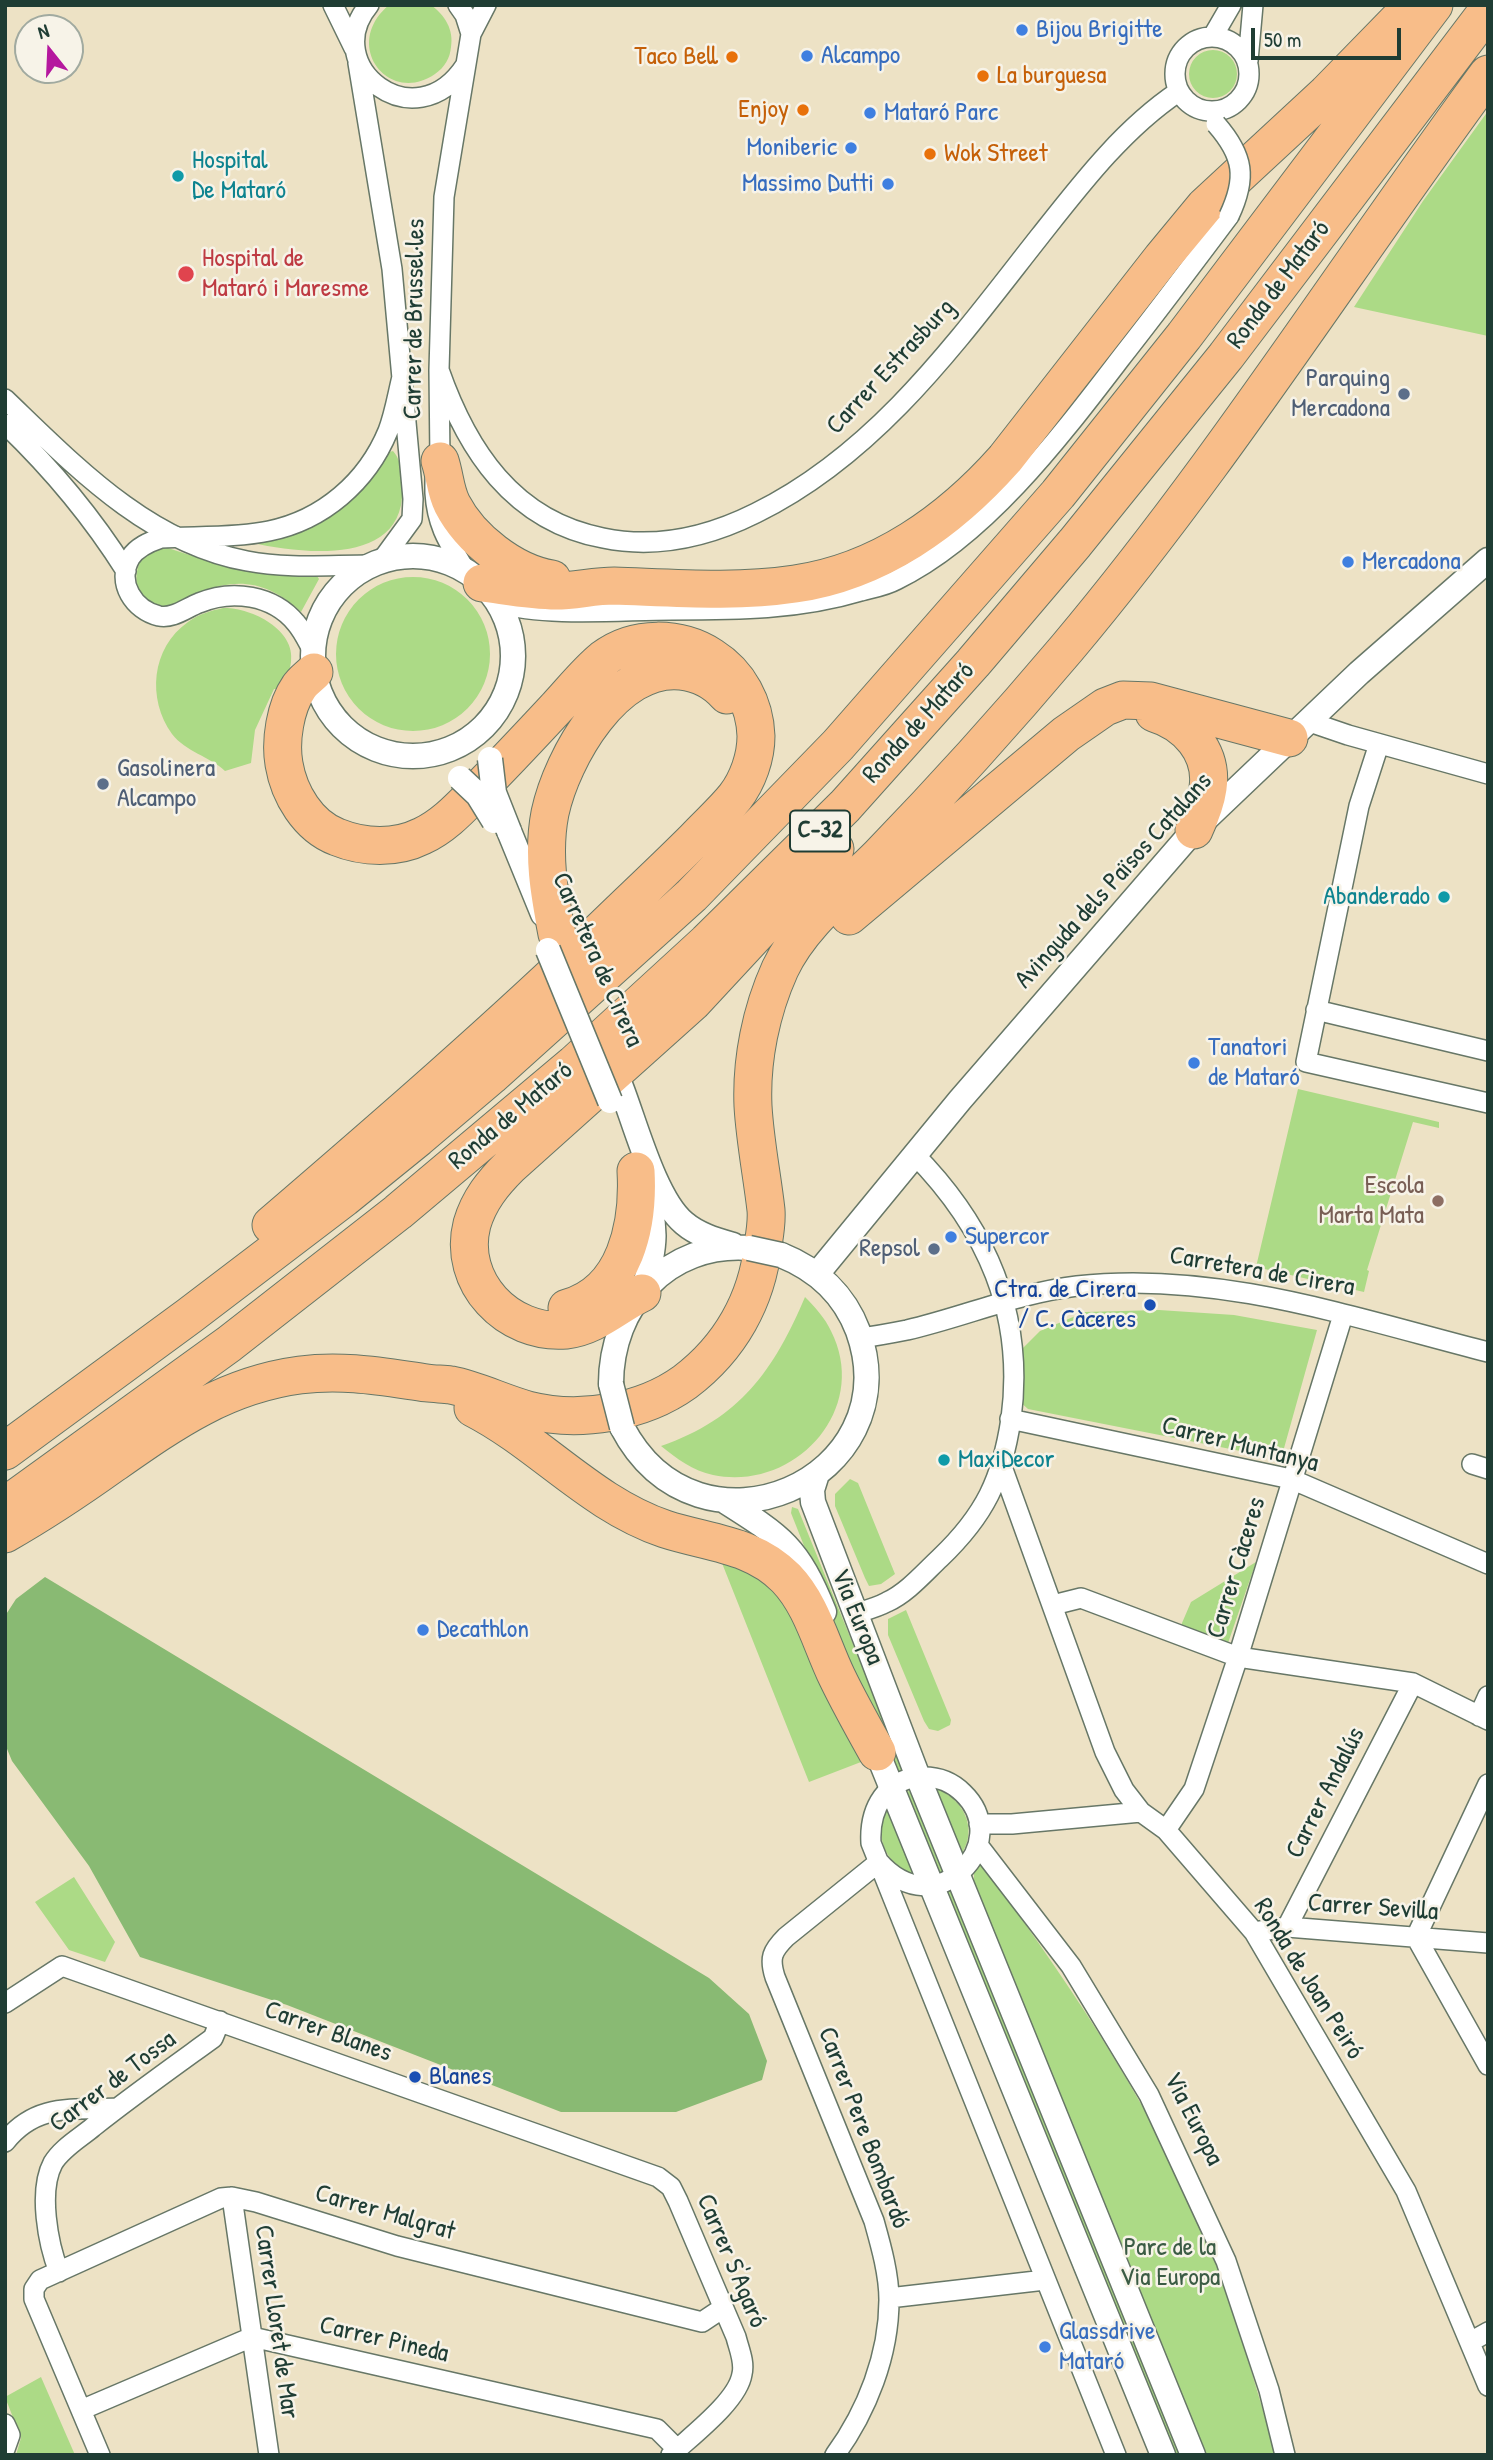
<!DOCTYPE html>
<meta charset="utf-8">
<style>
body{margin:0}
#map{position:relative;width:1493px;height:2460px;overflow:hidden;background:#ede2c5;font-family:"Patrick Hand",sans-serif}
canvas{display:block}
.frame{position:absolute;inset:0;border:7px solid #1f3d34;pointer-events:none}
.north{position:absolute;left:14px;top:14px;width:70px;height:70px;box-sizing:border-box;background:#f7f3e8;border:2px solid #a1aaa0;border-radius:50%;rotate:342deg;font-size:19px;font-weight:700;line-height:28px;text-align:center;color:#1f3d34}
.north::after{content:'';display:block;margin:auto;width:24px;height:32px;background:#b5179e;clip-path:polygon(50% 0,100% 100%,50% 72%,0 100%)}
.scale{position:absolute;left:1251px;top:28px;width:150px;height:32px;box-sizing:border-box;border:4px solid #1f3d34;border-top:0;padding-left:9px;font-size:21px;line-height:24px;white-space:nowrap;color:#1f3d34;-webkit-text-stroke:5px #f7f3e8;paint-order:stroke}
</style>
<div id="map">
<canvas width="1493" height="2460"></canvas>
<div class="frame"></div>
<div class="north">N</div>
<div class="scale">50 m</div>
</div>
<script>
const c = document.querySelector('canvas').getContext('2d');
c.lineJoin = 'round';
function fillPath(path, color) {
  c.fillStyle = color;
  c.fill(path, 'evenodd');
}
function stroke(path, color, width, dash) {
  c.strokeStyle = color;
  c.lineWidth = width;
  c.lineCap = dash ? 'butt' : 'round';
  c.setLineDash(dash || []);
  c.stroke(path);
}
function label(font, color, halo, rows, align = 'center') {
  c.font = font + ' "Patrick Hand",sans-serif';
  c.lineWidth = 5;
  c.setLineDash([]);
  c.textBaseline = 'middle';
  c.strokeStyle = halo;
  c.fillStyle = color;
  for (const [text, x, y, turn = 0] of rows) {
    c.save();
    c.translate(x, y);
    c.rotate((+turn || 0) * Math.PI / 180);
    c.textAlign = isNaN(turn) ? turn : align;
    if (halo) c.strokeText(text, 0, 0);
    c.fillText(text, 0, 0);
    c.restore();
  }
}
fillPath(new Path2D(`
 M389,5H431C445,15 454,30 451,47C450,58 445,67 435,74C389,106 341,45 389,5Z
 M1189 74a24 24 0 1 1 48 0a24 24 0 1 1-48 0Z
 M1488,111V336L1354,307L1423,201Z
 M393,451C403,462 404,484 402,498C396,566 299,553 253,543C295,540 339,516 367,484C376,474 380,454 393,451Z
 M168,548C217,565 265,575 317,576L319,579L301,612C256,570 217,580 169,609C141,602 129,586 141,559L155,550Z
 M336 654a77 77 0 1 1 154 0a77 77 0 1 1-154 0Z
 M223,608C250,607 296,629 291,662C290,671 285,681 282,689H274L255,730L251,763L225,771C209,756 186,752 172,734C147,699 151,648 188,622C199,614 210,611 223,608Z
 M1298,1089L1439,1122V1128L1413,1122L1367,1270L1369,1271L1364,1292L1256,1267Z
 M805,1297C815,1307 825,1318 831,1331C871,1410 794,1492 713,1475C693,1471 676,1458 661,1446C740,1419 774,1370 805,1297Z
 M1159,1310L1234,1315L1317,1330L1281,1459L1028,1409L1018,1400L1022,1374V1349L1040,1331L1085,1312Z
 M850,1479L858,1483L895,1574L881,1584L869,1586L865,1578L835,1506V1494Z
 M792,1507L798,1509L903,1767L904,1771L900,1775L845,1649L791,1513Z
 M716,1548L797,1607L861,1762L809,1782Z
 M1256,1562L1227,1646L1179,1630L1191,1602Z
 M906,1610L951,1720L950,1725L938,1731L929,1729L924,1721L888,1635V1619Z
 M937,1789C963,1799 978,1828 962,1853L934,1791Z
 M909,1791L913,1793L944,1871L940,1873L936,1871L906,1792Z
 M887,1809L915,1871L912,1874C885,1864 873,1834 887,1809Z
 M978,1865L983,1867L992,1878C1078,1996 1158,2115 1212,2252C1237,2319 1256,2387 1276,2455H1202L974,1883V1872Z
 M74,1877L115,1942L105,1962L69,1950L35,1902Z
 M949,1891H951L1183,2455H1175L946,1893Z
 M41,2377L75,2455H16L21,2438L5,2397Z`), '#acda86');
fillPath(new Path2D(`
 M45,1577L709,1978L749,2014L767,2061L762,2080L676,2112H561L287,2005L140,1957L89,1866L12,1761L5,1744V1616L16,1599Z`), '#89ba73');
const minor = new Path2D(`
 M333,5L354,48
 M369,5C318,66 415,142 465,66
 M458,5L465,15L471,34L444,197L439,370L440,461C434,472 435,481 435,493C437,526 449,543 465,570
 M471,34L486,5
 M1213,36L1231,5
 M1175 74a37 37 0 1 1 74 0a37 37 0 1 1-74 0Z
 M1248,61L1253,5
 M358,63L392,269L413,499L412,519L382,560
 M439,370C467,450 513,521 603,538C656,549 708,537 756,513C878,453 958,340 1040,236C1081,184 1123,129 1178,92
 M5,399C75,466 148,543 247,561C287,569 329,565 370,565
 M5,424C52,469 92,517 126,571
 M498,603C547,617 621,610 672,610C737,610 798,610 861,591C872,588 885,586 896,580C985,537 1061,436 1120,359C1157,312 1193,264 1229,216
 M313,651C308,642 303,631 296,623C273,595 232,589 199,603C186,608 173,619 159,616C134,610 116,583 130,558C137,547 149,542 161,538C194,536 237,538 269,531C323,520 367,482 388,431C395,413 398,392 403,373
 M1307,721L1348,735L1488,774
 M1379,744L1359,806L1306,1062L1488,1103
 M1316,1010L1488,1051
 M860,1338C876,1336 892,1333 907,1330C964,1317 1018,1293 1077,1286C1216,1270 1354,1318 1488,1352
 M1010,1419L1291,1479L1488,1564
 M1001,1464L1105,1752L1124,1790L1141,1812L1166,1830L1254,1932L1406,2191L1488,2386
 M1472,1464L1488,1469
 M1053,1605L1081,1598L1238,1657L1413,1683L1488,1720
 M857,1613C867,1610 878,1607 887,1602C907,1593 924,1573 940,1558C985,1515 1002,1479 1011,1419C1025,1314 987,1228 914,1154
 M1479,1716L1488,1696
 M1488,1784L1416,1937L1488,2065
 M979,1824H1012L1141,1812
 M1166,1830L1194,1789L1238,1657L1343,1315
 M978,1845L1071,1966L1149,2095L1226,2261L1269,2390L1285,2455
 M879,1862C936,1927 1015,1843 963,1793C953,1783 939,1777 924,1777C886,1777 869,1809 871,1843L1116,2455
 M1287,1927L1413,1683
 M1254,1932L1287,1927L1488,1943
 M5,2003L62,1966L658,2177L671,2187L678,2201L736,2337C739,2349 745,2362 742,2374C738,2401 691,2436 671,2455
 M5,2142C36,2103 72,2110 117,2108
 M232,2197L269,2455
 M59,2272C48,2244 38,2191 53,2163C62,2148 80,2138 93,2127C132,2096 173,2067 213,2038L220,2021
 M889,2298L1045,2280
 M1470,2342L1488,2332
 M81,2410L252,2337L657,2429L677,2449
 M5,2424L10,2435L5,2449
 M100,2455L34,2299V2289L40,2280L221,2198L232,2197L256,2202L397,2246L702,2322L723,2308
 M835,2455C867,2411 889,2355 889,2300C889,2274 881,2246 874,2221L775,1977C769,1958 772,1951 786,1937L879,1862`);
const tertiary = new Path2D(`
 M313 656a100 100 0 1 1 200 0a100 100 0 1 1-200 0Z
 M509,831L543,914
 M621,1087C635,1123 655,1199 684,1223C698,1235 716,1240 733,1245
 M642,1185C659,1225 655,1248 644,1289
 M817,1274L960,1100L1194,830L1359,673L1488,560
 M611,1384C611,1306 667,1242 749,1248
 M622,1427C699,1574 911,1479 858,1331C844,1294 816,1269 781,1255
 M817,1474L812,1490L813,1502L918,1777L1193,2455
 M725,1501C782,1537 798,1547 824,1612
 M871,1737L1163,2455`);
const motorway = new Path2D(`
 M440,461C445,476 445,490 452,504C470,539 513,573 552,579
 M482,583C506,586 531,591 556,591C575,591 594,586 614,586C674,588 736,593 795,584C879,572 950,521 1005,459L1162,258L1205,206L1327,93L1407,11
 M1154,713C1187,723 1213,752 1208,788C1206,803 1200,817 1194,830
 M849,916L1066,734L1105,707L1123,700L1151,701L1289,738
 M557,934C549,893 542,854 550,813C562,757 615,664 681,671C700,673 715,681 727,695
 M271,1225C385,1127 498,1029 606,925C636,896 666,868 695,839C708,825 723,812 735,797C748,780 756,757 756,736C755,704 739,674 712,657C680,636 634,635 603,659C586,673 572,691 558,706C531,735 505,763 478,790C461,807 444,826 422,836C396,849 364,848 337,837C308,826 289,794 284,764C280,741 285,707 299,687C302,682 309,677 314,672
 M642,1293C617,1305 595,1327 566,1330C508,1335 457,1282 472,1224C479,1200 493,1183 510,1166L693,1002L835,849
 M567,1308C626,1292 639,1224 636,1171
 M473,1408C541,1443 591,1504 665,1529C708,1543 753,1544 786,1578C812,1605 821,1644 837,1677C849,1702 863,1727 877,1752
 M5,1451L189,1316L344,1198L418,1138L491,1076L692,895L838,745L1058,494L1184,336L1434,5
 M5,1506L229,1344L398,1212L574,1064L707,942L845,806L973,663L1075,543L1226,356L1488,10
 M5,1534C42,1513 78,1489 113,1464C173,1422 225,1385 300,1375C344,1369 384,1377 427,1383C435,1384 443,1384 451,1385C477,1390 502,1403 528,1410C579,1423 642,1413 685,1382C730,1348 757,1300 763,1245C765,1233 767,1222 766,1210C762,1175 755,1141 753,1106C751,1060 761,1011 780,969C801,924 845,890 879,856C944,789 1007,719 1067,648C1220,466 1347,265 1488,74`);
stroke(minor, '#677767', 22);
stroke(tertiary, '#677767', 27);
stroke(motorway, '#677767', 39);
stroke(minor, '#fff', 19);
stroke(tertiary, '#fff', 24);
stroke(motorway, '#f8bd89', 37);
const minorBridge = new Path2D(`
 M1216,124C1244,156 1247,178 1229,216`);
const tertiaryBridge = new Path2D(`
 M490,759L494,793L509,831
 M460,778L478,795L494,821
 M548,950L610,1101
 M749,1248L781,1255
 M611,1384L622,1427`);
stroke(minorBridge, '#677767', 22, []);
stroke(tertiaryBridge, '#677767', 27, []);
stroke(minorBridge, '#fff', 19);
stroke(tertiaryBridge, '#fff', 24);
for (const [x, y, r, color] of [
 [1022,30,7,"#3f7fe0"],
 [807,56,7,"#3f7fe0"],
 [732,57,7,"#e8710a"],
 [983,76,7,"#e8710a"],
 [803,110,7,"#e8710a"],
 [870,113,7,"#3f7fe0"],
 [851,148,7,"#3f7fe0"],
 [930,154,7,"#e8710a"],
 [178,176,7,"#0f9aa8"],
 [888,184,7,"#3f7fe0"],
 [186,274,9,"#e0444e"],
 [1404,394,7,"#5c6f8a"],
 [1348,562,7,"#3f7fe0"],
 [103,784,7,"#5c6f8a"],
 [1444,897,7,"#0f9aa8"],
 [1194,1063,7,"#3f7fe0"],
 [1438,1201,7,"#8d6e63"],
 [951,1237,7,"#3f7fe0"],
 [934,1249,7,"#5c6f8a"],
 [1150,1305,7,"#1a4fb4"],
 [944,1460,7,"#0f9aa8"],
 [423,1630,7,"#3f7fe0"],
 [415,2077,7,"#1a4fb4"],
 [1045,2347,7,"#3f7fe0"]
]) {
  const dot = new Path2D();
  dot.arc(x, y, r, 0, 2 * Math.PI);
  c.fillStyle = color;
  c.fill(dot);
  stroke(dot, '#f7f3e8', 2.5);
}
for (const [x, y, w] of [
 [820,831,60]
]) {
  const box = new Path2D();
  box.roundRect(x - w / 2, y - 20.5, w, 41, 5);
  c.fillStyle = '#f7f3e8';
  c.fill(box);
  stroke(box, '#1f3d34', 2);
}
label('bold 24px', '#1f3d34', null, [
 ["C-32",820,831]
]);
label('26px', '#366cbe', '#f7f3e8', [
 ["Bijou Brigitte",1036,30],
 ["Alcampo",821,56],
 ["Mataró Parc",884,113],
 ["Moniberic",837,148,"right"],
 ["Massimo Dutti",874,184,"right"],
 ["Mercadona",1362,562],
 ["Tanatori",1208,1048],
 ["de Mataró",1208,1078],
 ["Supercor",965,1237],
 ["Decathlon",437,1630],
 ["Glassdrive",1059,2332],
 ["Mataró",1059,2362]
], 'left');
label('26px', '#c56008', '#f7f3e8', [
 ["Taco Bell",718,57],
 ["La burguesa",997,76,"left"],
 ["Enjoy",789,110],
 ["Wok Street",944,154,"left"]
], 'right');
label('26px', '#0d838f', '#f7f3e8', [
 ["Hospital",192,161],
 ["De Mataró",192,191],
 ["Abanderado",1430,897,"right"],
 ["MaxiDecor",958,1460]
], 'left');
label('26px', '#be3a42', '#f7f3e8', [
 ["Hospital de",202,259],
 ["Mataró i Maresme",202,289]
], 'left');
label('26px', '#1f3d34', '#f7f3e8', [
 ["Ronda de Mataró",1279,285,-53],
 ["Carrer de Brussel·les",415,319,-89],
 ["Carrer Estrasburg",891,367,-47],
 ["Ronda de Mataró",919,723,-48],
 ["Avinguda dels Països Catalans",1114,881,-48],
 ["Carretera de Cirera",597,960,66],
 ["Ronda de Mataró",511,1116,-40],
 ["Carretera de Cirera",1262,1272,10],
 ["Carrer Muntanya",1240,1445,14],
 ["Carrer Càceres",1237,1568,-73],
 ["Via Europa",857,1617,68],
 ["Carrer Andalús",1326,1793,-63],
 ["Carrer Sevilla",1373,1908,4],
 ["Ronda de Joan Peiró",1308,1979,58],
 ["Carrer Blanes",328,2032,20],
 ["Carrer de Tossa",113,2082,-37],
 ["Via Europa",1193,2119,63],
 ["Carrer Pere Bombardó",863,2128,69],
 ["Carrer Malgrat",385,2213,16],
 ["Carrer S'Agaró",731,2261,67],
 ["Carrer Lloret de Mar",276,2322,82],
 ["Carrer Pineda",384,2340,13]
]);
label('26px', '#4e5e75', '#f7f3e8', [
 ["Parquing",1390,379],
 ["Mercadona",1390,409],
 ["Gasolinera",117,769,"left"],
 ["Alcampo",117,799,"left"],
 ["Repsol",920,1249]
], 'right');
label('26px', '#785e54', '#f7f3e8', [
 ["Escola",1424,1186],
 ["Marta Mata",1424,1216]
], 'right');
label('26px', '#164399', '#f7f3e8', [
 ["Ctra. de Cirera",1136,1290],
 ["/ C. Càceres",1136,1320],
 ["Blanes",429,2077,"left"]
], 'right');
label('26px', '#3b5c44', '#f7f3e8', [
 ["Parc de la",1170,2248],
 ["Via Europa",1170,2278]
]);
</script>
